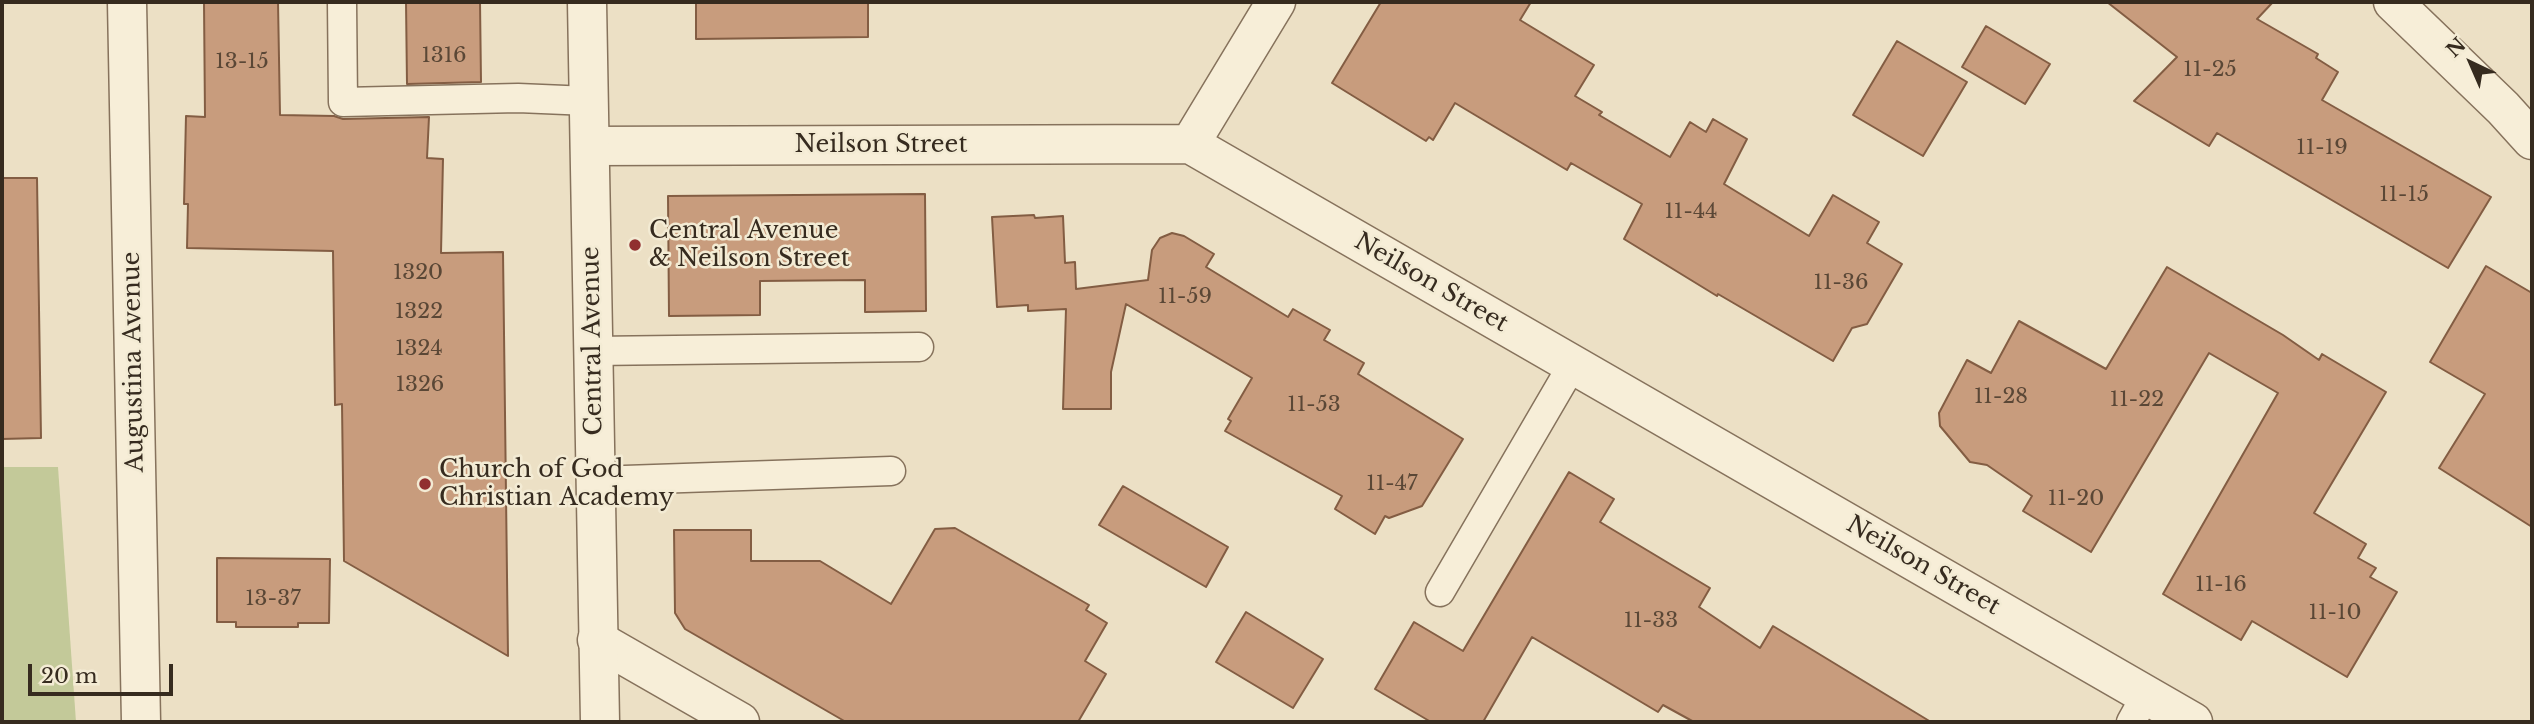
<!DOCTYPE html>
<style>
body{margin:0}
#map{position:relative;width:2534px;height:724px;overflow:hidden;background:#ece0c5;font-family:"Libre Baskerville",serif}
canvas{display:block}
.frame{position:absolute;inset:0;border:4px solid #362b1f;pointer-events:none}
.north{position:absolute;left:2436px;top:28px;width:70px;height:70px;-webkit-text-stroke:5px #f3ebd4;paint-order:stroke;rotate:316deg;font-size:19px;font-weight:700;line-height:28px;text-align:center;color:#362b1f}
.north::after{content:'';display:block;margin:auto;width:24px;height:32px;background:#362b1f;clip-path:polygon(50% 0,100% 100%,50% 72%,0 100%)}
.scale{position:absolute;left:28px;top:664px;width:145px;height:32px;box-sizing:border-box;border:4px solid #362b1f;border-top:0;padding-left:9px;font-size:21px;line-height:24px;white-space:nowrap;color:#362b1f;-webkit-text-stroke:5px #f3ebd4;paint-order:stroke}
</style>
<div id="map">
<canvas width="2534" height="724"></canvas>
<div class="frame"></div>
<div class="north">N</div>
<div class="scale">20 m</div>
</div>
<script>
const c = document.querySelector('canvas').getContext('2d');
c.lineJoin = 'round';
function fillPath(path, color) {
  c.fillStyle = color;
  c.fill(path, 'evenodd');
}
function stroke(path, color, width, dash) {
  c.strokeStyle = color;
  c.lineWidth = width;
  c.lineCap = dash ? 'butt' : 'round';
  c.setLineDash(dash || []);
  c.stroke(path);
}
function label(font, color, halo, rows, align = 'center') {
  c.font = font + ' "Libre Baskerville",serif';
  c.lineWidth = 5;
  c.setLineDash([]);
  c.textBaseline = 'middle';
  c.strokeStyle = halo;
  c.fillStyle = color;
  for (const [text, x, y, turn = 0] of rows) {
    c.save();
    c.translate(x, y);
    c.rotate((+turn || 0) * Math.PI / 180);
    c.textAlign = isNaN(turn) ? turn : align;
    if (halo) c.strokeText(text, 0, 0);
    c.fillText(text, 0, 0);
    c.restore();
  }
}
fillPath(new Path2D(`
 M2,467H58L76,722H2Z`), '#c3c999');
const building = new Path2D(`
 M204,2H278L280,115L334,116L343,119L429,117L427,158L443,159L441,253L503,252L508,656L344,561L342,404L335,405L333,251L187,248L188,204H184L186,116L205,117Z
 M406,2H480L481,82L407,84Z
 M696,2H868V37L696,39Z
 M1381,2H1531L1520,20L1594,65L1575,96L1602,112L1599,115L1670,157L1690,122L1706,132L1713,119L1747,139L1724,184L1809,236L1833,195L1879,222L1867,243L1902,264L1867,324L1852,328L1833,361L1718,294L1717,296L1624,239L1642,204L1571,163L1567,170L1455,103L1433,140L1429,137L1426,141L1332,83Z
 M2107,2H2273L2257,19L2318,54L2316,58L2338,72L2322,100L2491,197L2448,268L2217,133L2209,146L2134,101L2177,57Z
 M1986,26L2050,64L2025,104L1962,67Z
 M1897,41L1967,82L1923,156L1853,115Z
 M2,178H37L41,438L2,439Z
 M925,194L926,311L865,312V280L760,281V315L669,316L668,196Z
 M1034,215L1035,218L1063,216L1065,263L1075,262L1076,289L1148,280L1152,250L1160,238L1172,233L1184,236L1214,254L1206,267L1288,317L1293,309L1330,330L1324,340L1364,363L1358,374L1463,439L1422,506L1389,518L1385,516L1375,534L1335,509L1342,496L1225,431L1231,421L1228,419L1252,378L1126,304L1111,372V409H1063L1066,309L1028,311V305L997,307L992,217Z
 M2486,266L2532,293V527L2439,468L2485,394L2430,362Z
 M2167,267L2283,335L2319,360L2322,354L2386,392L2314,513L2366,544L2358,558L2376,568L2370,577L2397,592L2347,677L2252,621L2241,640L2163,594L2278,393L2209,353L2091,552L2023,511L2032,496L1987,465L1970,462L1940,426L1939,413L1967,360L1991,373L2019,321L2106,369Z
 M1569,472L1614,499L1600,522L1710,588L1699,607L1760,648L1773,626L1931,722H1694L1663,705L1658,712L1532,637L1483,722H1431L1375,689L1414,622L1463,651Z
 M1123,486L1228,547L1206,587L1099,525Z
 M955,528L1089,605L1086,610L1107,623L1085,661L1106,674L1078,722H846L685,629L675,613L674,530H751V561H820L891,604L935,529Z
 M217,558L330,559L329,623H298V627H236V622H217Z
 M1246,612L1323,659L1293,708L1216,662Z`);
fillPath(building, '#c89c7d');
stroke(building, '#835d43', 2);
const service = new Path2D(`
 M342,2L343,102L518,98L589,101
 M593,351L919,347
 M595,481L891,471
 M1440,592L1573,364
 M2131,722L2146,695`);
const minor = new Path2D(`
 M127,2L141,722
 M2393,2L2503,108L2532,140
 M1190,144L1276,2
 M590,146L1190,144L2193,722
 M597,640L740,722`);
const tertiary = new Path2D(`
 M587,2L600,722`);
stroke(service, '#86725c', 31);
stroke(minor, '#86725c', 41);
stroke(tertiary, '#86725c', 41);
stroke(service, '#f7eed8', 28);
stroke(minor, '#f7eed8', 38);
stroke(tertiary, '#f7eed8', 38);
for (const [x, y, r, color] of [
 [635,245,7,"#913030"],
 [425,484,7,"#913030"]
]) {
  const dot = new Path2D();
  dot.arc(x, y, r, 0, 2 * Math.PI);
  c.fillStyle = color;
  c.fill(dot);
  stroke(dot, '#f3ebd4', 2.5);
}
label('21px', '#5a4736', null, [
 ["1316",444,56],
 ["13-15",242,62],
 ["11-25",2210,70],
 ["11-19",2322,148],
 ["11-15",2404,195],
 ["11-44",1691,212],
 ["1320",418,273],
 ["11-36",1841,283],
 ["11-59",1185,297],
 ["1322",419,312],
 ["1324",419,349],
 ["1326",420,385],
 ["11-28",2001,397],
 ["11-22",2137,400],
 ["11-53",1314,405],
 ["11-47",1392,484],
 ["11-20",2076,499],
 ["11-16",2221,585],
 ["13-37",273,599],
 ["11-10",2335,613],
 ["11-33",1651,621]
]);
label('24px', '#362b1f', '#f3ebd4', [
 ["Neilson Street",881,145],
 ["Neilson Street",1431,283,30],
 ["Central Avenue",593,341,-91],
 ["Augustina Avenue",134,362,-91],
 ["Neilson Street",1923,566,30]
]);
label('24px', '#362b1f', '#f3ebd4', [
 ["Central Avenue",649,231],
 ["& Neilson Street",649,259],
 ["Church of God",439,470],
 ["Christian Academy",439,498]
], 'left');
</script>
